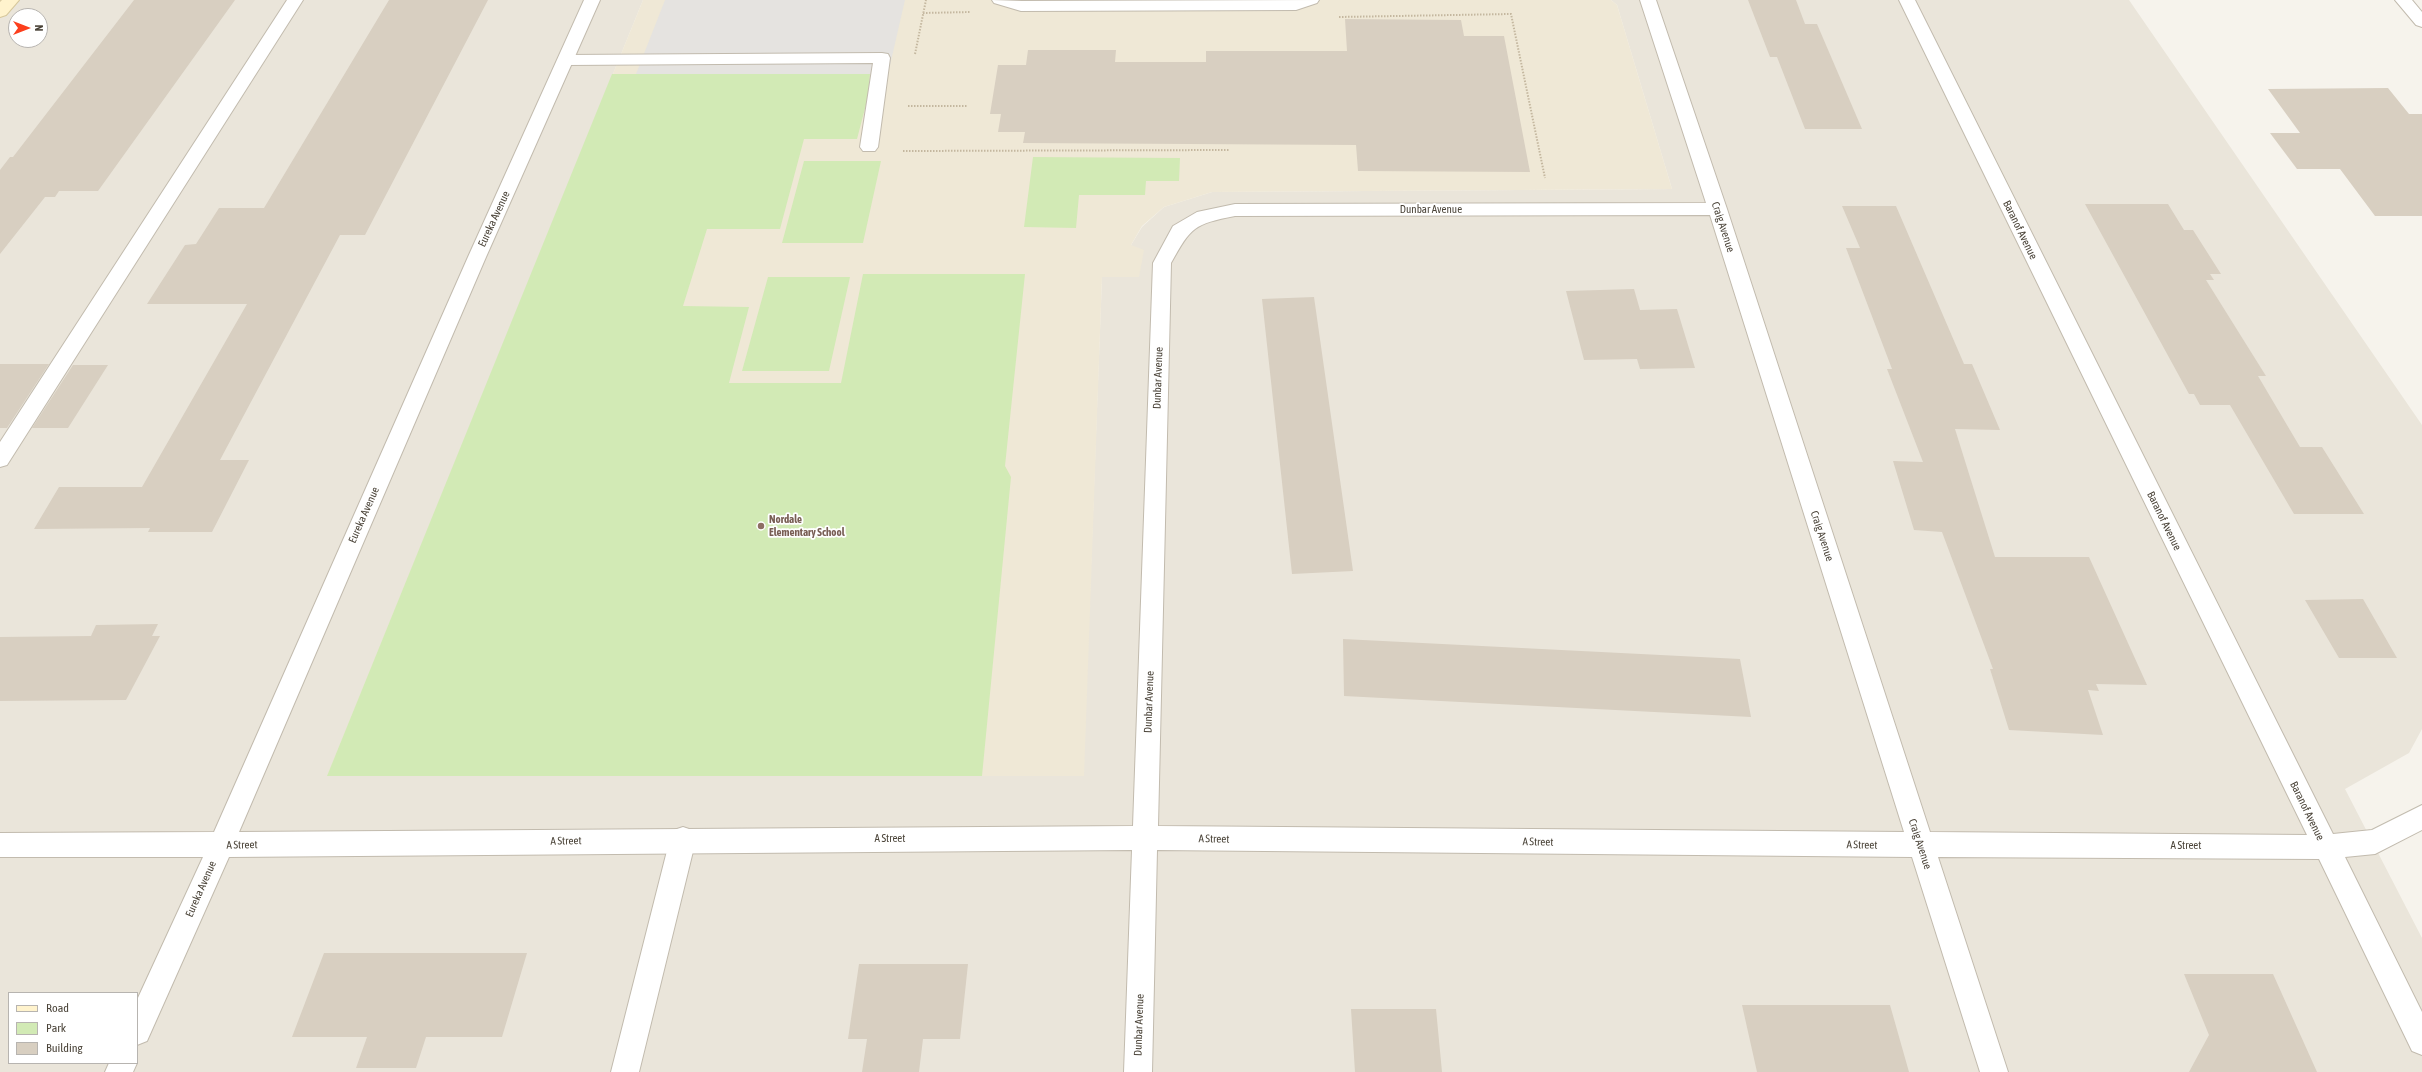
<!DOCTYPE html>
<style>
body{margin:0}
#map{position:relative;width:2422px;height:1072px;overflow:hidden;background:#f6f3ec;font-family:"Asap Condensed",sans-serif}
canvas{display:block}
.legend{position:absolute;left:8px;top:992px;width:130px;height:72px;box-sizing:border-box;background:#fff;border:1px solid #b7b4b0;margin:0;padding:5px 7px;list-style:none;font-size:12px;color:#4b4439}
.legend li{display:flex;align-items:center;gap:8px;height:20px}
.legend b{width:20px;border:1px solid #b7b4b0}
.north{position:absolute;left:8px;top:8px;width:40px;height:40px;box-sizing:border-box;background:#fff;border:1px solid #b7b4b0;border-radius:50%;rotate:90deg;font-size:11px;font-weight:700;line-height:16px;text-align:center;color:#4b4439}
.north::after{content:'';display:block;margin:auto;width:14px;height:18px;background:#fc3f1d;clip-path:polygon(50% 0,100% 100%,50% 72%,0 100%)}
</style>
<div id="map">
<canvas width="2422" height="1072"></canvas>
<ul class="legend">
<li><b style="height:5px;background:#fff3cd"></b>Road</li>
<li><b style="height:11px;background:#d2eab5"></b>Park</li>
<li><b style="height:11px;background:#d8cfc1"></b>Building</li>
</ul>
<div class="north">N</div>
</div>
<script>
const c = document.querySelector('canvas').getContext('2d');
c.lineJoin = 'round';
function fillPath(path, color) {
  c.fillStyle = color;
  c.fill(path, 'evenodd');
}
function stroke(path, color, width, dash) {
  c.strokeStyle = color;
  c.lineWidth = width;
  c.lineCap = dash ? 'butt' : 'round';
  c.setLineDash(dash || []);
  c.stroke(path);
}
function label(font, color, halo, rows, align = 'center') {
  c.font = font + ' "Asap Condensed",sans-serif';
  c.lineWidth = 3.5;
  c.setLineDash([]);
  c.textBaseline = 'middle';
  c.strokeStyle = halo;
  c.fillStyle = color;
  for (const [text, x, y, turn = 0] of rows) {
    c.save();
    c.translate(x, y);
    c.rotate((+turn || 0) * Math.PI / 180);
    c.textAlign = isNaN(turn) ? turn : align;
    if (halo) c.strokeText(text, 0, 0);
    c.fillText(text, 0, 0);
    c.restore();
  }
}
fillPath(new Path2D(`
 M0,0H643L328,776H1083L1102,277L1131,245L1142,227L1164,207L1212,192L1672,189L1617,5L1611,0H2129L2422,425V729L2409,753L2345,789L2422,938V1072H0ZM16,16H40V40H16ZM9,993H137V1063H9Z`), '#eae5da');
fillPath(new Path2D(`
 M643,0H1611L1617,5L1672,189L1212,192L1164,207L1142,226L1131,245L1144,250L1139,277H1102L1084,776H327Z`), '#efe8d6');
fillPath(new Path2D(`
 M612,74H870L868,97L857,139H804L780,229H707L683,306L749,307L729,383H841L863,274H1025L1005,466L1011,477L982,776H327Z
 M1033,157L1180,158L1179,181H1146L1145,195H1079L1076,228L1024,227Z
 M804,161H881L863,243H782Z
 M768,277H850L829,371H742Z`), '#d2eab5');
fillPath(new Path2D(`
 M665,0H905L888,74H636Z`), '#e5e3e0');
fillPath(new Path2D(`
 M134,0H235L98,191H59L55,197H45L0,254V170L10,157H13Z
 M389,0H488L365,235H340L220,460H249L212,532H148L150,528L34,529L59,487H142L247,304H147L185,245L196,244L219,208H264Z
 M1748,0H1796L1805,24H1817L1862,129H1805L1777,57H1770Z
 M1345,19L1461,20L1464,36H1504L1530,172L1358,171L1356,145L1023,143L1025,132H998L1001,114H990L998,65H1026L1028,50H1116L1115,62H1206V51H1347Z
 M2388,88L2409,114H2422V216H2375L2340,169H2297L2270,133H2300L2268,89Z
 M2085,204H2168L2184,230H2193L2221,274H2210L2214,280H2206L2266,376H2258L2300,447H2322L2364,514H2294L2230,405H2200L2194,394H2189Z
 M1842,206H1896L1964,364H1972L2000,430L1955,429L1995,557H2089L2147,685L2096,684L2099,691L2088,690L2103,735L2009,730L1990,669H1993L1942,532L1914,530L1893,461L1923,462L1887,369H1892L1846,248H1860Z
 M1634,289L1640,310L1677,309L1695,368L1640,369L1637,359L1584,360L1566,291Z
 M1314,297L1353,571L1292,574L1262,299Z
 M0,364H49L7,428H0Z
 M73,365H108L68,428H32Z
 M2363,599L2397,658H2339L2305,600Z
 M158,624L152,636H160L126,700L0,701V637L91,636L96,625Z
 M1343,639L1740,659L1751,717L1344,696Z
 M324,953H527L502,1037H426L416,1068H356L367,1037H292Z
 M859,964H968L960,1039H923L919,1072H862L867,1039H848Z
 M2184,974H2273L2317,1072H2189L2209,1035Z
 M1742,1005H1890L1909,1072H1757Z
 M1351,1009H1436L1442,1072H1355Z`), '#d8cfc1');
const lane = new Path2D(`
 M287,0H303L7,465L0,467V442Z
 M992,0L1022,1L1319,0L1317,3L1296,10L1021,11L994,3Z
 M882,53L888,54L890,58L878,147L875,151H863L860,147L873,63L567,65L561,64L559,60L561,56L567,55Z
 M683,827L692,830L696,839L639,1072H611L670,839L674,830Z`);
const street = new Path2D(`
 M584,0H600L486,257L239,832L1133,826L1153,263L1173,226L1197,212L1235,204L1706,203L1640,0H1656L1727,209L1930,832L2307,835L1899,0H1915L2333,834L2372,830L2422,805V830L2375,854L2345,857L2422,1012V1055L2412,1051L2319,859L1938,857L2008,1072H1980L1912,857L1157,850L1152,1072H1124L1132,850L229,857L147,1041L137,1045V1000L203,857H0V833L214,832L468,257ZM1710,215L1904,832L1158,826L1171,263C1191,227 1194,224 1235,216Z
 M2395,0H2412L2422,12V27L2416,25Z
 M109,1063H137L133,1072H105Z`);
const secondary = new Path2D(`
 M2,0H19L6,15L0,17V2Z`);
stroke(lane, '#c2bbae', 2);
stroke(street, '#c2bbae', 2);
stroke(secondary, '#d6c79b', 2);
stroke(new Path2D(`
 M923,13L971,12
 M1339,17L1511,14L1545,178
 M915,54L926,0
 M908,106H968
 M903,151L1229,150`), '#c4b79f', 2, [1.5, 1.5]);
fillPath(lane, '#fff');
fillPath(street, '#fff');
fillPath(secondary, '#fff3cd');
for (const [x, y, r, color] of [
 [761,526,4,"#8d6e63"]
]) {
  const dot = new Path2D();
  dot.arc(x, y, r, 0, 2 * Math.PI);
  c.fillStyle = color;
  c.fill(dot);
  stroke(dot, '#fff', 1.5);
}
label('11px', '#4b4439', '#fff', [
 ["Dunbar Avenue",1431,210],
 ["Eureka Avenue",494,219,-65],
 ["Craig Avenue",1723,227,72],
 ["Baranof Avenue",2020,230,64],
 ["Dunbar Avenue",1158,378,-88],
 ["Eureka Avenue",364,515,-66],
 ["Baranof Avenue",2164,521,64],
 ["Craig Avenue",1822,536,72],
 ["Dunbar Avenue",1149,702,-88],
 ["Baranof Avenue",2307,811,64],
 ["A Street",890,839],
 ["A Street",1214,839,1],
 ["A Street",566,841,-1],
 ["A Street",1538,842,1],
 ["Craig Avenue",1920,844,72],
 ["A Street",242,845,-1],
 ["A Street",1862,845,1],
 ["A Street",2186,846],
 ["Eureka Avenue",201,889,-66],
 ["Dunbar Avenue",1139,1025,-88]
]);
label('bold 11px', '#785e54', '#fff', [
 ["Nordale",769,520],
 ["Elementary School",769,533]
], 'left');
</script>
